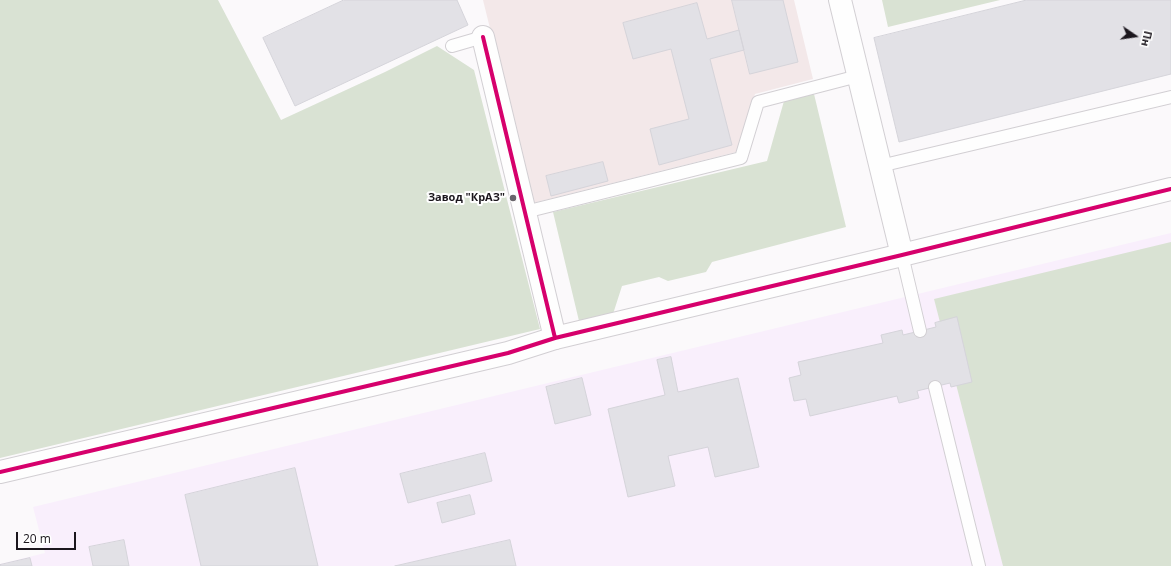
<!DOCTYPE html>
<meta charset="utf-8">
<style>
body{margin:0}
#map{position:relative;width:1171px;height:566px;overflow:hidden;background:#fbf9fb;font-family:"Open Sans",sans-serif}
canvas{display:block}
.north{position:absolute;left:1115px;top:16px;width:40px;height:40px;-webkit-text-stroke:3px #fff;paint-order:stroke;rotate:103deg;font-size:11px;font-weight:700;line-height:16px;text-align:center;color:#1b161d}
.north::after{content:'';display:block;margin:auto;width:14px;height:18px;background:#1b161d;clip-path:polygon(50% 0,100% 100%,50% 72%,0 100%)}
.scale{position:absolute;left:16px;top:532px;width:60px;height:18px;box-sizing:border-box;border:2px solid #1b161d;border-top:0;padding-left:5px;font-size:12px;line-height:14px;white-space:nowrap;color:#1b161d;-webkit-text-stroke:3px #fff;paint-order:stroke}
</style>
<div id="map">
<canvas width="1171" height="566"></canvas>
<div class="north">Пн</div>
<div class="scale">20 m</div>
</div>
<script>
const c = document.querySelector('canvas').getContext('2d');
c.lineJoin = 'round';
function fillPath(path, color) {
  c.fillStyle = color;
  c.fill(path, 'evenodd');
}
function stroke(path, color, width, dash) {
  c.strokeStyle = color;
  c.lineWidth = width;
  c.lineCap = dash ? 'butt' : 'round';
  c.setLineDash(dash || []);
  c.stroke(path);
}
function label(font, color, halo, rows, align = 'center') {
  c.font = font + ' "Open Sans",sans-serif';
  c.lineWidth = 4;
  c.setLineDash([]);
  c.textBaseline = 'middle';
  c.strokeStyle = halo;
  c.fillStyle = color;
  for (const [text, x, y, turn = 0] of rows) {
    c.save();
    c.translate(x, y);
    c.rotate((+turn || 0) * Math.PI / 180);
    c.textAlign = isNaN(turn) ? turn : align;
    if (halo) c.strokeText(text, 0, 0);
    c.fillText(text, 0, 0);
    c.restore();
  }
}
fillPath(new Path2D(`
 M483,0H794L813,79L755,94L740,151L533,203Z`), '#f3e8e9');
fillPath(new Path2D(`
 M1171,233V566H0V564L45,553L33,507Z`), '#f9effc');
fillPath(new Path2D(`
 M0,0H218L281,120L385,72L437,46L474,70L540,329L0,458Z
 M882,0H1000L888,27Z
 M814,94L846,227L712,262L706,272L668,281L659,277L622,286L613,314L579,321L553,212L767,161L784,101Z
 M1171,242V566H1003L934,299Z`), '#d9e2d3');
const building = new Path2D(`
 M344,0H457L468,25L295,106L263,38Z
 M732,0H783L798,62L750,74Z
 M1027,0H1171V74L899,142L874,38Z
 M697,3L707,39L739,30L744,50L710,59L732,145L659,165L650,129L689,119L671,49L633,59L623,23Z
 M603,162L608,181L551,196L546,176Z
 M957,317L972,382L951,387L950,383L917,391L919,398L899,403L897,396L810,416L806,399L794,401L789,378L801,375L798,362L883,343L881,335L902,330L903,335L936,327L935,323Z
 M671,357L678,392L738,378L759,467L715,477L708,447L668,456L675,486L628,497L608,409L665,395L657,360Z
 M582,378L591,415L555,424L546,387Z
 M485,453L492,481L408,503L400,474Z
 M295,468L318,566H201L185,495Z
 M470,495L475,514L442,523L437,503Z
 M124,540L129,566H93L89,547Z
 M510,540L516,566H395Z
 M30,558L32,566H0V565Z`);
fillPath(building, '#e2e1e6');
stroke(building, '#d5d4da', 1);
const service = new Path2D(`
 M452,46L483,37
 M880,166L1171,97
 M525,212L741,158L758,102L858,76
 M902,255L920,331
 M935,387L979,566`);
const minor = new Path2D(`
 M840,0L902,255
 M483,37L555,338`);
const tertiary = new Path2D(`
 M0,472L508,353L555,338L902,255L1171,189`);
stroke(service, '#d2cfd3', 14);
stroke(minor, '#d2cfd3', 24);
stroke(tertiary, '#d2cfd3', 24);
stroke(service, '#fefefe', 12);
stroke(minor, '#fefefe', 22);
stroke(tertiary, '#fefefe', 22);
stroke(new Path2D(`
 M483,37L555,338
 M0,472L508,353L555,338L902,255L1171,189`), '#d6006c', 4);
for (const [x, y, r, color] of [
 [513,198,4,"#69656b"]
]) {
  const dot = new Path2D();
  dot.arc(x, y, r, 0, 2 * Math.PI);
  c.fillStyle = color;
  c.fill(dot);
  stroke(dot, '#fff', 1.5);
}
label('bold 11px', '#1b161d', '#fff', [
 ["Завод \"КрАЗ\"",505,198]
], 'right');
</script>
